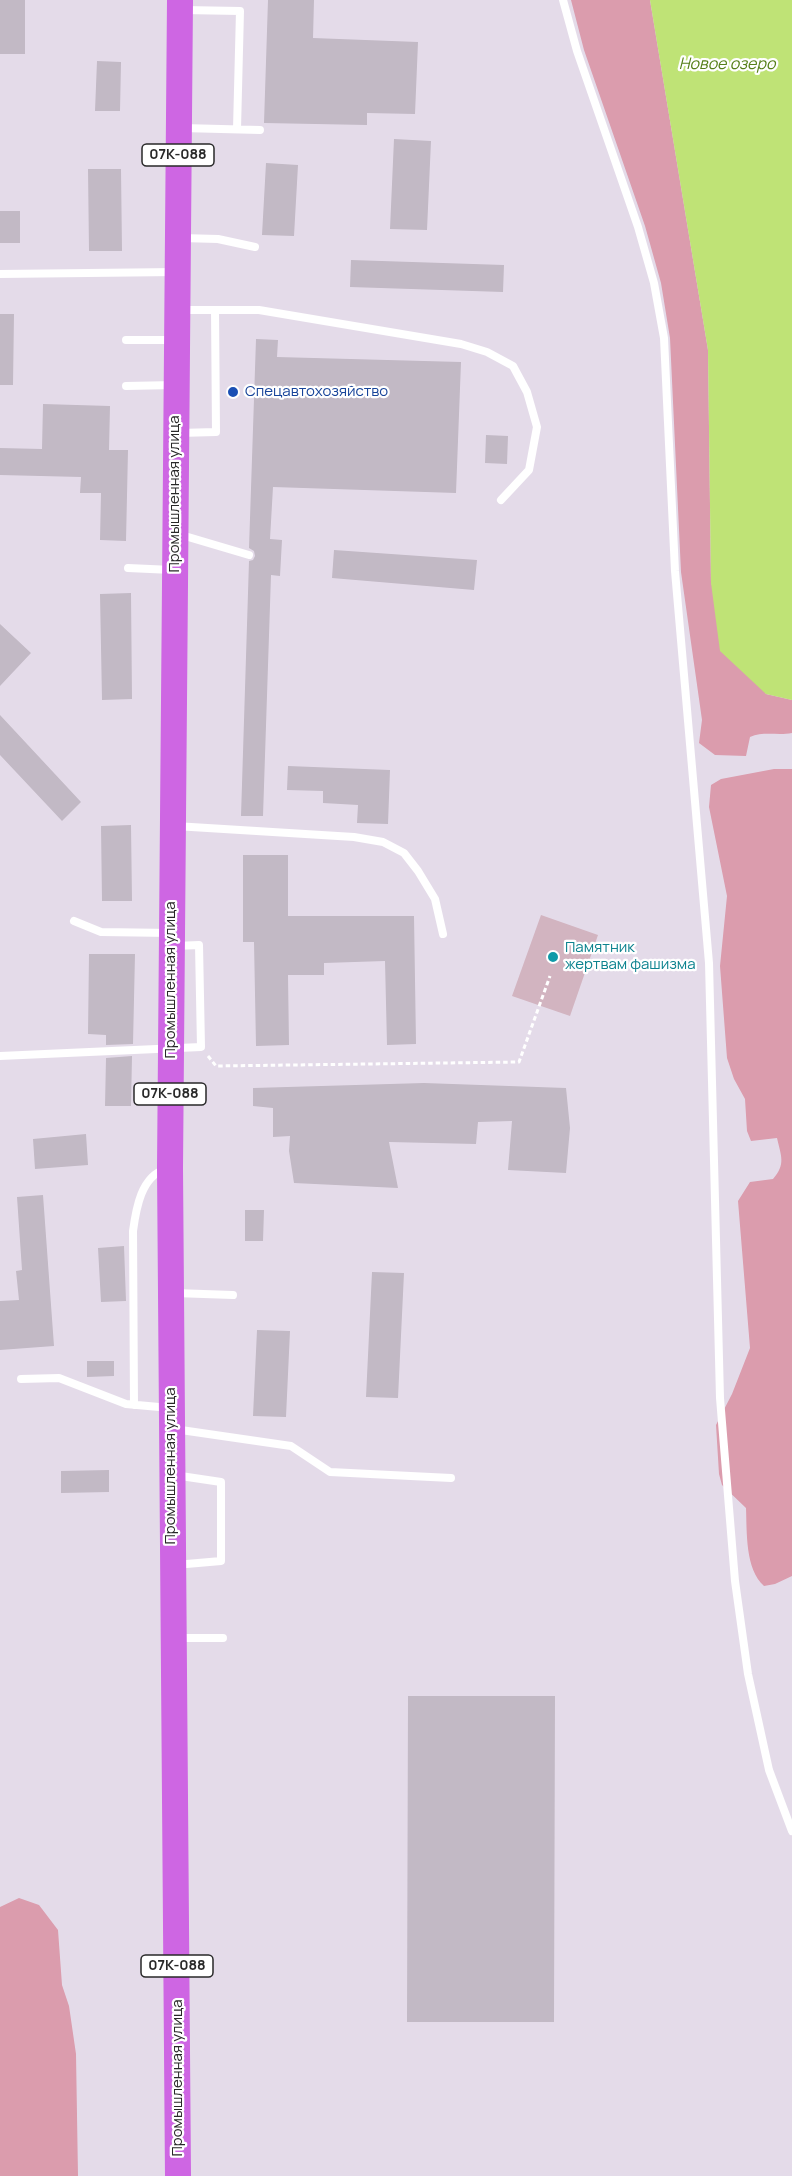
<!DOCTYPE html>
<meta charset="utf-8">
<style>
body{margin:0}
canvas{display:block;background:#e4dbe9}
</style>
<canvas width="792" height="2176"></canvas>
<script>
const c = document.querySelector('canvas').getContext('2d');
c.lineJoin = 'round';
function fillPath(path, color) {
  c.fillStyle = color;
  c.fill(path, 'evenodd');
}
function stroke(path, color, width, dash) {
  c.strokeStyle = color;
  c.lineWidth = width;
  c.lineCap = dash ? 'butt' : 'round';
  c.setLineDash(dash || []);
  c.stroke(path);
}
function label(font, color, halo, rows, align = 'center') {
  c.font = font + ' Manrope,sans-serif';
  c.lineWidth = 4.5;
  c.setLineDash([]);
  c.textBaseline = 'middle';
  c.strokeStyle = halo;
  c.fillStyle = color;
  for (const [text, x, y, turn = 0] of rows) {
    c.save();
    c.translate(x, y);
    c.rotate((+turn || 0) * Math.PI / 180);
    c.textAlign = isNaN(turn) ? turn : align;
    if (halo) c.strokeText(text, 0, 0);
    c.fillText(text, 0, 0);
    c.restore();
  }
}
fillPath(new Path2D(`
 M571,0H650L708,350L711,583L766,694L792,700V733C778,736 764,731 750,737L746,756L715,755L699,743L702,720L681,572L670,338L661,283L645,226L584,50Z
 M774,769H792V1576L775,1584L764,1586C745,1569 747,1532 746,1508L722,1485L719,1474L716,1425L732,1394L750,1348L738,1201L750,1182L773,1179C786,1164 781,1156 777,1138L751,1141L747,1131L745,1099L734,1079L727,1058L720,966L727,896L709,807L711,785L721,779Z
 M19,1898L39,1905L58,1930L62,1985L69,2006L76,2054L78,2176H0V1907Z`), '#db9cad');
fillPath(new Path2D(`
 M541,915L598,935L570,1016L512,996Z`), '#d2b4c0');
fillPath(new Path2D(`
 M650,0H792V700L766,694L720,651L711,583L708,350Z`), '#bfe376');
fillPath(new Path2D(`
 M0,0H25V54H0Z
 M268,0H314L313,38L418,42L415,114L367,113V125L264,123Z
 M97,61L121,62L120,111H95Z
 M394,139L431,141L427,230L390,229Z
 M266,163L298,165L294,236L262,235Z
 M88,169H121L122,251H89Z
 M0,211H20V243H0Z
 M351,260L504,265L503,292L350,287Z
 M0,314H14L13,385H0Z
 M256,339L278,340L277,357L461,362L456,493L273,487L270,539L282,540L280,576L271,575L263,816H241L249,561L253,560L255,556L254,551L249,548Z
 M43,404L110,406L109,450H128L126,541L100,540L101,493H80L81,477L0,475V448L42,449Z
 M486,435L508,436L507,464L485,463Z
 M334,550L477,560L474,590L332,578Z
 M131,593L132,699L102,700L100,594Z
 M0,624L31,653L0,686Z
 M0,715L81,802L62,821L0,755Z
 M288,766L390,770L388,824L357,823L358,805L323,803V791L287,790Z
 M131,825L132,901H102L101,826Z
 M243,855H288V916H414L416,1044L387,1045L385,961L324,963V975H288L289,1045L256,1046L254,942H243Z
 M89,954H135L133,1044L106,1045V1035L88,1034Z
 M132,1056L131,1106H105L106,1058Z
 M424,1083L566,1088L570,1128L566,1173L508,1170L512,1121L478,1122L476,1144L389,1142L398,1188L294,1183L289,1151L290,1136L273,1137V1108L253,1106V1088Z
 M86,1134L88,1165L35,1169L33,1139Z
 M43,1195L54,1346L0,1350V1301L19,1300L16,1271L22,1270L17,1197Z
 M245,1210H264L263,1241H245Z
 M124,1246L126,1301L101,1302L98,1248Z
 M372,1272L404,1273L398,1398L366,1397Z
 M257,1330L290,1331L286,1417L253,1416Z
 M87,1361H114V1376L87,1377Z
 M109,1470V1492L61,1493V1471Z
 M408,1696H555L554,2022H407Z`), '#c2b9c5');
stroke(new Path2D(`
 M208,1056L216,1066L519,1062L550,976`), '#fff', 3, [4.5, 3]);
stroke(new Path2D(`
 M563,0L577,51L638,227L654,283L664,338L675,571L709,963L720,1398L735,1581L748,1674L769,1770L792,1831
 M183,10L240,11L237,129
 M182,128L260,130
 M181,238L218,239L255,247
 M0,274L176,272
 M179,310H259L461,344L487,352L513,366L527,392L537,427L529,470L501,500
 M126,340H175
 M126,386L175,385
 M179,433L216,432L215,310
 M178,534L249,555
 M128,568L172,570
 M175,826L354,837L383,842L404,853L418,871L435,899L443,934
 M74,921L101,932L171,933
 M0,1056L201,1047L199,945L175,946
 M174,1293L233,1295
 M21,1379L59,1378L126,1404L170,1408
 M134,1405L133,1231C136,1209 141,1176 166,1169
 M174,1429L291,1446L330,1472L451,1478
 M174,1475L221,1482V1561L175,1565
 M176,1638H223`), '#fff', 8);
stroke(new Path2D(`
 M178,2176L170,1168L180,0`), '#ce66e3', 26);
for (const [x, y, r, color] of [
 [233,392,6,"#1a4fb4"],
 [553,957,6,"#0f9aa8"]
]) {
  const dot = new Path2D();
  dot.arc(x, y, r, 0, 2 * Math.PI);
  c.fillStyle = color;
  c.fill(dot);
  stroke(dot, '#fff', 2);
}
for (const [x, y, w] of [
 [178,155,72],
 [170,1094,72],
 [177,1966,72]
]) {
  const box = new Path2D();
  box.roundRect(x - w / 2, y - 11, w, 22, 4.5);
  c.fillStyle = '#fff';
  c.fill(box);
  stroke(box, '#282828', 1.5);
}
label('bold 14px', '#282828', null, [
 ["07К-088",178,155],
 ["07К-088",170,1094],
 ["07К-088",177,1966]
]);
label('15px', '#164399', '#fff', [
 ["Спецавтохозяйство",245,392]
], 'left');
label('15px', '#282828', '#fff', [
 ["Промышленная улица",175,494,-90],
 ["Промышленная улица",171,980,-90],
 ["Промышленная улица",171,1466,-90],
 ["Промышленная улица",178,2078,-90]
]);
label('15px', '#0d838f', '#fff', [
 ["Памятник",565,948],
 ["жертвам фашизма",565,965]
], 'left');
label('italic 16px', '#557f18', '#fff', [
 ["Новое озеро",727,65]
]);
</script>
